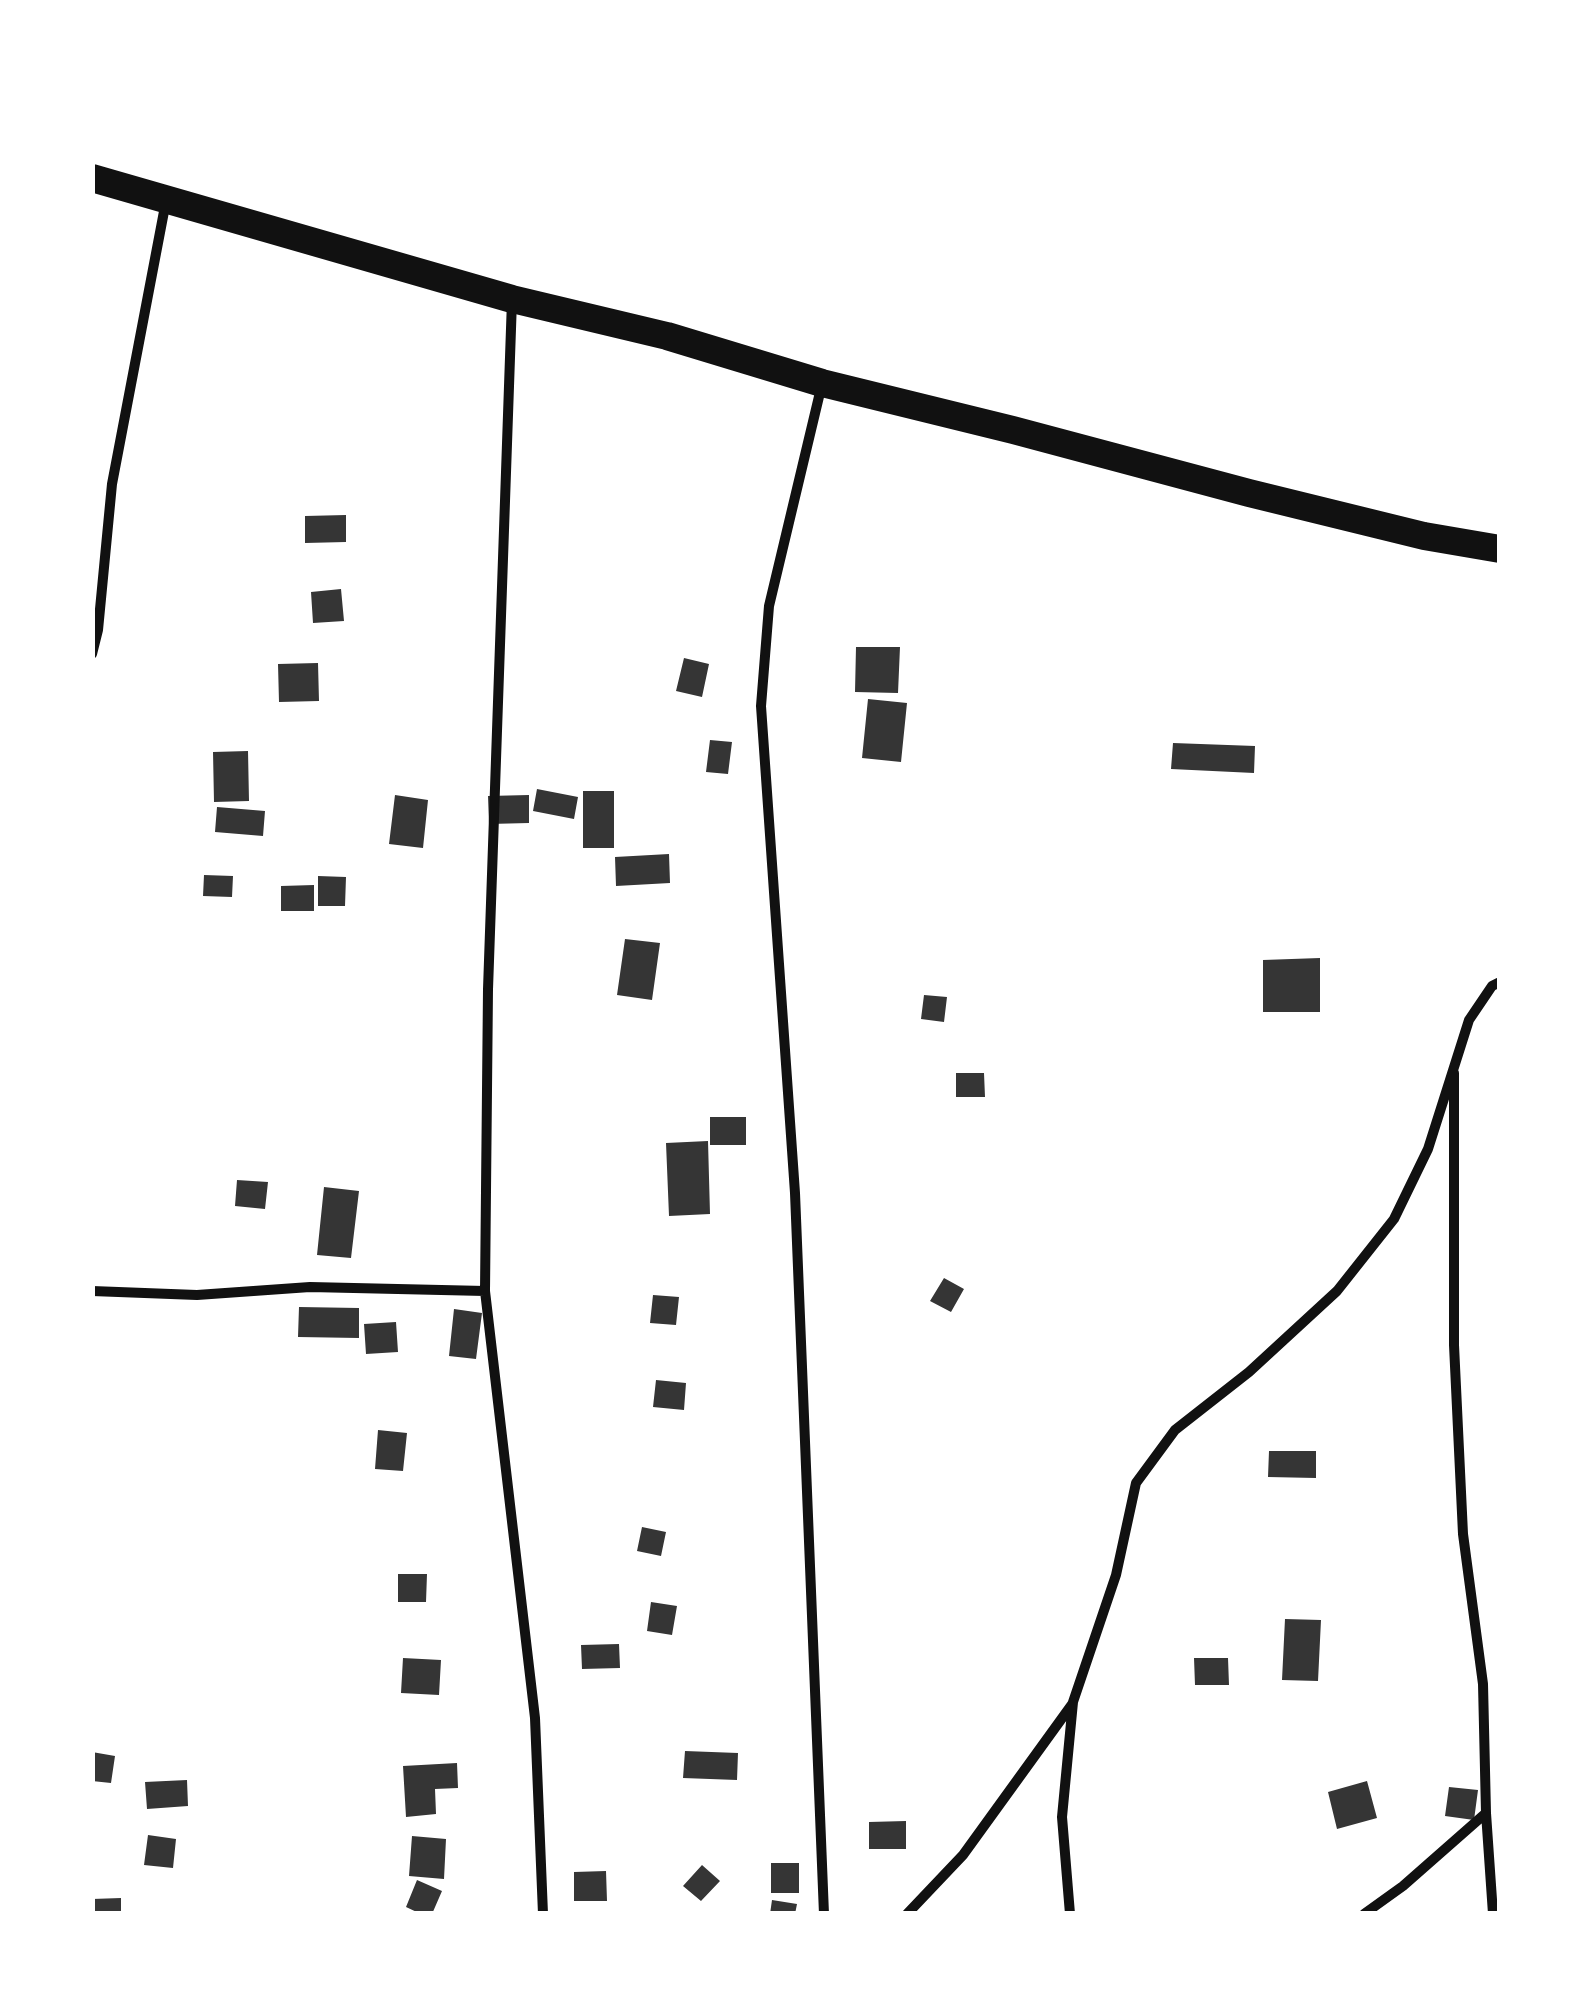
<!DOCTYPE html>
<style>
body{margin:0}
#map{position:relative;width:1592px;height:2006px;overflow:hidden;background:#fff;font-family:Raleway,sans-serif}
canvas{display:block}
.frame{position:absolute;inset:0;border:95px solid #fff;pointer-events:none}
</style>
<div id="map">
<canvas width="1592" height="2006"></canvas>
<div class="frame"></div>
</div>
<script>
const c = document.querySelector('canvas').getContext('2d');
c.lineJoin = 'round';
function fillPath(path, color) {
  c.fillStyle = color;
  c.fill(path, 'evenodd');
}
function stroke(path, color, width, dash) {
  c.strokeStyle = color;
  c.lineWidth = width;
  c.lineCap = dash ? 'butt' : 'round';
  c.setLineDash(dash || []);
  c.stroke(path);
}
fillPath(new Path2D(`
 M346,515V542L305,543V516Z
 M341,589L344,621L313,623L311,592Z
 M856,647H900L898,693L855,692Z
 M684,658L709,664L702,697L676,691Z
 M318,663L319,701L279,702L278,664Z
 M868,699L907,703L901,762L862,758Z
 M710,740L732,742L728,774L706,772Z
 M1173,743L1255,746L1254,773L1171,769Z
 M248,751L249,801L214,802L213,752Z
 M537,789L578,797L574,819L533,811Z
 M583,791H614V848H583Z
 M395,795L428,800L423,848L389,844Z
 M529,795V823L489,824L488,796Z
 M217,807L265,811L263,836L215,832Z
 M669,854L670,883L616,886L615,857Z
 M204,875L233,876L232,897L203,896Z
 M318,876L346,877L345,906H318Z
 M314,885V911H281V886Z
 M625,939L660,943L652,1000L617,995Z
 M1320,958V1012H1263V960Z
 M924,995L947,997L944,1022L921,1019Z
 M956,1073H984L985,1097H956Z
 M710,1117H746V1145H710Z
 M708,1141L710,1214L669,1216L666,1143Z
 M237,1180L268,1182L265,1209L235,1206Z
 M324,1187L359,1191L351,1258L317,1255Z
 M944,1278L964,1289L951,1312L930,1301Z
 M653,1295L679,1297L676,1325L650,1323Z
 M299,1307L359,1308V1338L298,1337Z
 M454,1309L482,1313L476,1359L449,1356Z
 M396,1322L398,1352L366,1354L364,1324Z
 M656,1380L686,1383L684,1410L653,1407Z
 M378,1430L407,1433L403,1471L375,1469Z
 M1269,1451H1316V1478L1268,1477Z
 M642,1527L666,1532L661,1556L637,1551Z
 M398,1574H427L426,1602H398Z
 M651,1602L677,1606L672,1635L647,1631Z
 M1285,1619L1321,1620L1318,1681L1282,1680Z
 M619,1644L620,1668L582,1669L581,1645Z
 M403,1658L441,1660L439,1695L401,1693Z
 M1194,1658H1228L1229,1685H1195Z
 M685,1751L738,1753L737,1780L683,1778Z
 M92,1752L115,1756L111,1783L92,1781Z
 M457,1763L458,1788L435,1789L436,1814L406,1817L403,1766Z
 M187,1780L188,1806L147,1809L145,1782Z
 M1367,1781L1377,1818L1337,1829L1328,1792Z
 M1449,1787L1478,1790L1474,1820L1445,1816Z
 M906,1821V1849H869V1822Z
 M148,1835L176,1839L173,1868L144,1865Z
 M412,1836L446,1839L444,1879L409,1876Z
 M771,1863H799V1893H771Z
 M702,1865L720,1881L701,1901L683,1886Z
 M606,1871L607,1901H574V1872Z
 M417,1880L442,1891L432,1914H421L406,1907Z
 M121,1898V1914H92V1899Z
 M772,1900L797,1904L795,1914H770Z`), '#353535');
stroke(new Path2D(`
 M512,300L488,989L485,1291L535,1718L543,1914
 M822,384L769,606L761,706L795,1193L824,1914
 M92,654L98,630L112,484L166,201
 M1454,1073V1345L1463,1534L1483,1684L1486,1813L1493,1914
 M92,1291L197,1295L310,1287L485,1291
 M907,1914L963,1855L1073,1703
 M1070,1914L1062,1817L1073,1702L1116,1575L1136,1483L1175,1430L1249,1372L1337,1291L1394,1219L1428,1149L1469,1020L1492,986L1500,982
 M1364,1914L1403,1886L1486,1813`), '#111', 10);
stroke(new Path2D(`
 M92,178L512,299L667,336L822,383L1013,430L1249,493L1424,536L1500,549`), '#111', 28);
</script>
